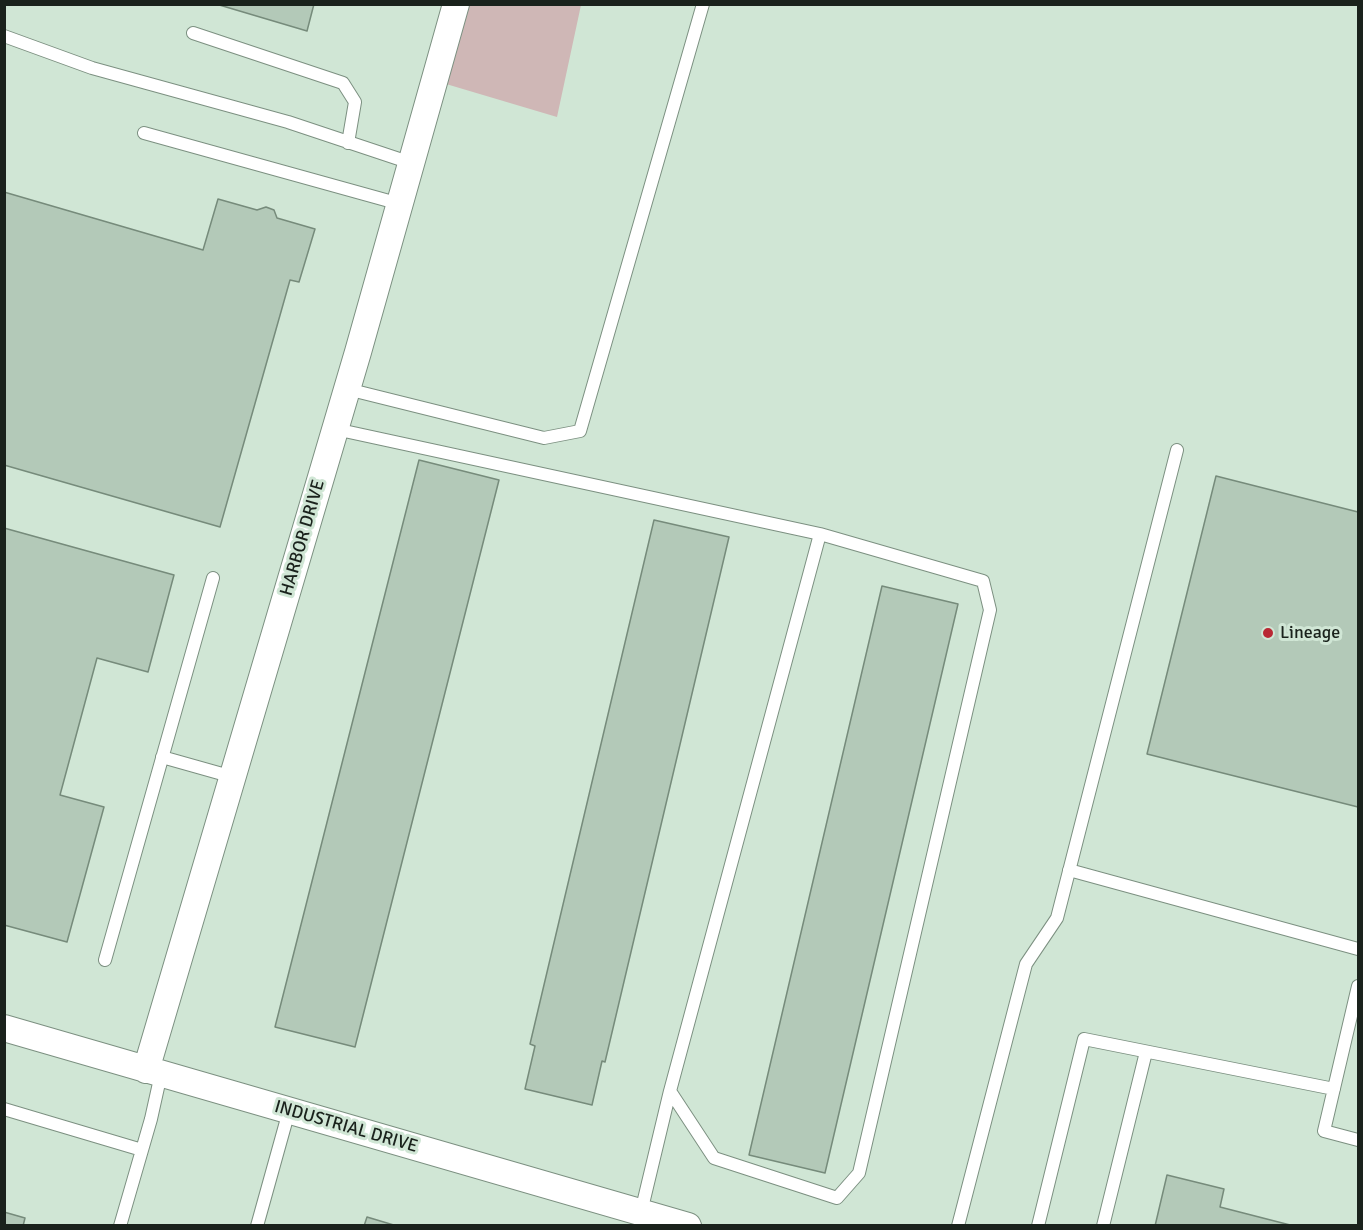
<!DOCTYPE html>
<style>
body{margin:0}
#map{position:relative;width:1363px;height:1230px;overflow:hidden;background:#d0e6d5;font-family:Signika,sans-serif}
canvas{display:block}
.frame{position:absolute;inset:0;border:6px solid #1a221c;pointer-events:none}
</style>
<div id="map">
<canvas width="1363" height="1230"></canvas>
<div class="frame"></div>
</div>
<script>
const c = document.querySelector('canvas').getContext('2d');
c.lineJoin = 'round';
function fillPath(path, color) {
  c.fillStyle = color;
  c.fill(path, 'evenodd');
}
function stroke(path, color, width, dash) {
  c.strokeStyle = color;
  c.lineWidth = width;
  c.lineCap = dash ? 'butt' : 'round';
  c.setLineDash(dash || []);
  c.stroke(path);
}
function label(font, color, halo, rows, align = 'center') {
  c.font = font + ' Signika,sans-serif';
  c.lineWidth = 6;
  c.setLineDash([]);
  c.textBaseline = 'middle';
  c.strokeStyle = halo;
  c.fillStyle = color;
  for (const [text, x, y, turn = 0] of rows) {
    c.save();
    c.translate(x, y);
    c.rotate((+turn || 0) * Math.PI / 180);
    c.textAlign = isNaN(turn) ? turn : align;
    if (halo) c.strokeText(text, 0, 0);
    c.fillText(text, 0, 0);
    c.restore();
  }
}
fillPath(new Path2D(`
 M459,5H581L557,117L436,81Z`), '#cfb7b6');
const building = new Path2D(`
 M216,4H314L307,31Z
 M4,192L203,250L218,199L257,210L266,207L274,210L277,218L315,229L299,282L290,280L220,527L4,465Z
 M419,460L499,480L355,1047L275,1027Z
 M1216,476L1358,512V807L1147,754Z
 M654,520L729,537L605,1062L602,1061L592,1105L525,1089L535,1046L530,1044Z
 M4,528L174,575L148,672L97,658L60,795L104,807L67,942L4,925Z
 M882,586L958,604L825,1173L749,1155Z
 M1167,1175L1224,1189L1220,1207L1294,1226H1155Z
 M4,1212L25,1218L23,1226H4Z
 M367,1217L397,1226H364Z`);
fillPath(building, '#b3c9b8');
stroke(building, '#768b7b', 1.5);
const lane = new Path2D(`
 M193,33L343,83L355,102L348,143
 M4,36L92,68L288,122L411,163
 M144,133L400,204
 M347,389L544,438L580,431L703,4
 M335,429L820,534L670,1091L641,1212
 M162,757L233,777
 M1069,870L1358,949
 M105,960L213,578
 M1358,986L1324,1131L1358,1140
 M670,1091L714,1158L837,1198L859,1173L990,610L983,581L820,534
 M4,1109L142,1150
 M120,1226L151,1119L161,1074
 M257,1226L289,1111
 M958,1226L1026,964L1057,918L1177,450
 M1038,1226L1084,1039L1334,1089
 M1103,1226L1146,1052`);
const street = new Path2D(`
 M4,1028L688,1226
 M146,1070L358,352L456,4`);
stroke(lane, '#7c9081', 14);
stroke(street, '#7c9081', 28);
stroke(lane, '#fff', 12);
stroke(street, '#fff', 26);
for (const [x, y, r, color] of [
 [1268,633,6,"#b92834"]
]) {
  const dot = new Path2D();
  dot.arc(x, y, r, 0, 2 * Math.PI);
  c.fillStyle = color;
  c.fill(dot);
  stroke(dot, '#d0e6d5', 2);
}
label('18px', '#1a221c', '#d0e6d5', [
 ["HARBOR DRIVE",303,538,-74],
 ["INDUSTRIAL DRIVE",346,1127,16]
]);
label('18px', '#1a221c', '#d0e6d5', [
 ["Lineage",1280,633]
], 'left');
</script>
